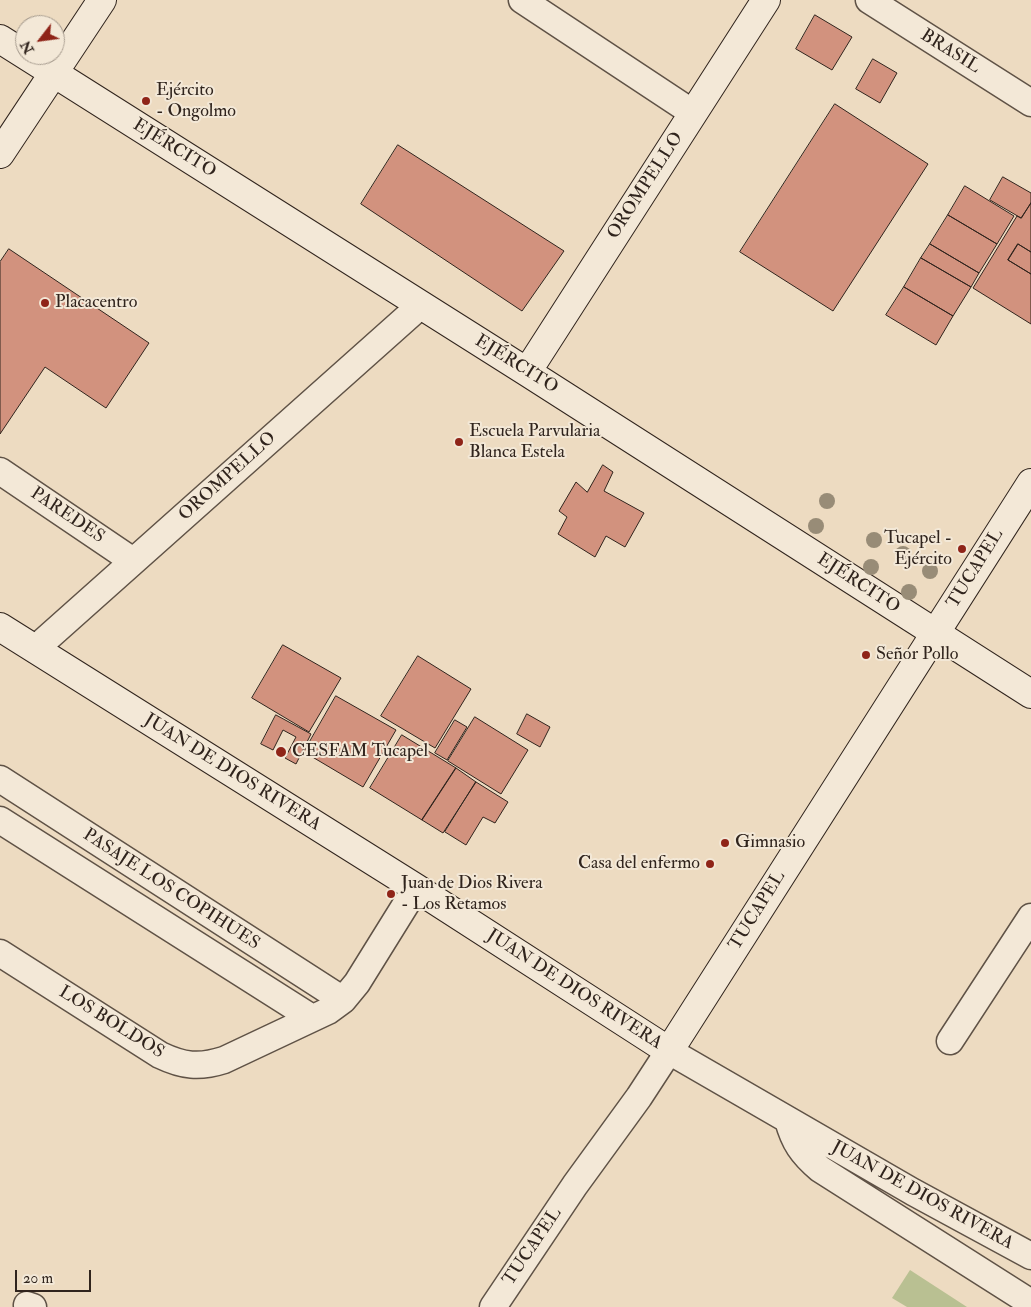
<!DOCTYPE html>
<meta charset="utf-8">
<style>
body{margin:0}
#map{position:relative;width:1031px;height:1307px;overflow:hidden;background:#eddbc1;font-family:"IM FELL Double Pica",serif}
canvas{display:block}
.north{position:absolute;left:15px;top:15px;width:50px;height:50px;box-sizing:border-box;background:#f3e8d7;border:1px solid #a59a8d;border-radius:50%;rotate:240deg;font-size:14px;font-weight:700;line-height:20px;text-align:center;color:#30241d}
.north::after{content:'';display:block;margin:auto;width:18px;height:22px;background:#8f2418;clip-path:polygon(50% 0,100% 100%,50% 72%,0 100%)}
.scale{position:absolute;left:15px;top:1270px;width:76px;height:22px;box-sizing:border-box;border:2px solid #30241d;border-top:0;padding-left:6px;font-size:15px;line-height:18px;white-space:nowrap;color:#30241d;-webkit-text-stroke:4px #f3e8d7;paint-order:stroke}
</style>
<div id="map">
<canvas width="1031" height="1307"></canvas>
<div class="north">N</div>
<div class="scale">20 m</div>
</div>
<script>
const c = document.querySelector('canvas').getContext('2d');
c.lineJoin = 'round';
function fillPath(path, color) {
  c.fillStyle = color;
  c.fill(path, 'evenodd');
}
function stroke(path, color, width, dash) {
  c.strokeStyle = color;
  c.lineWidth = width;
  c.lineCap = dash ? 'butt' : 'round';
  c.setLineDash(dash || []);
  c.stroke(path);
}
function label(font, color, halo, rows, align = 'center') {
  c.font = font + ' "IM FELL Double Pica",serif';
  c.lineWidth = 4;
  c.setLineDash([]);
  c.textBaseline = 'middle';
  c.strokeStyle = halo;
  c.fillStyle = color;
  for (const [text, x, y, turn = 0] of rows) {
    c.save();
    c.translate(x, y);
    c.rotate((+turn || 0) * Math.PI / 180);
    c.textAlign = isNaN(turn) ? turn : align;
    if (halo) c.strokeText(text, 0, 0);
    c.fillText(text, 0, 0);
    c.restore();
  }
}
fillPath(new Path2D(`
 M910,1270L967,1307H907L892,1298Z`), '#b9c092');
const building = new Path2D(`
 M815,15L852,37L832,70L796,49Z
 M873,59L897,73L880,103L856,89Z
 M835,104L928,164L833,311L740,252Z
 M398,145L564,251L522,311L361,204Z
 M1003,177L1031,193V203L1021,218L990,200Z
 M965,186L1014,216L997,244L948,215Z
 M1031,203V252L1018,244L1008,260L1031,274V324L973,288L1017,216L1021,218Z
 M948,215L997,244L979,273L930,244Z
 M930,244L979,273L971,287L921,258Z
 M1018,244L1031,252V274L1008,260Z
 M9,249L149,343L106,408L45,367L0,434V262Z
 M921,258L971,287L953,316L904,287Z
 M904,287L953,316L936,345L886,315Z
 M603,465L613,472L604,491L644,513L625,547L606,536L595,557L558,534L567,517L559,511L576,482L587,492Z
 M283,645L341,678L309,732L252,698Z
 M418,656L471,689L435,748L381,716Z
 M336,696L396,730L363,787L304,752Z
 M527,714L550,727L540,747L517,734Z
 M276,715L311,734L296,764L285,758L296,737L283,730L273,750L261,744Z
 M475,717L528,750L501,794L448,761Z
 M455,720L467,727L447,760L435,753Z
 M402,735L456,768L422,820L370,788Z
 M456,768L476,782L443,833L422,820Z
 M476,782L508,802L495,823L483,817L466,845L445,832Z`);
fillPath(building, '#d2927e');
stroke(building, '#30241d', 1);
const street = new Path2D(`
 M522,0L693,113
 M869,0L1031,103
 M0,471L133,561
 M35,649L421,305
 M0,779L343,1000
 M0,820L312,1018
 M0,953L160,1055C183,1066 199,1068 224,1060L328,1011L343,1000L357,983L416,888
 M950,1041L1031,917
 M788,1120C794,1142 802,1154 820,1169L1031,1303
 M27,1305L33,1307
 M493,1307L575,1185L639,1097L669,1051L913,1192L1031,1256`);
const secondary = new Path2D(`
 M0,39L527,372L1031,694
 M0,154L102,0
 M527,372L766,0
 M0,627L416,888L669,1051L1031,483`);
stroke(street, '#5f5246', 29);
stroke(secondary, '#30241d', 30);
stroke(street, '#f3e8d7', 26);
stroke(secondary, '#f3e8d7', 28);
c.fillStyle = '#988c77';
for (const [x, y] of [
 [827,501],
 [816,526],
 [874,540],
 [903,554],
 [871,567],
 [930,571],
 [909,592]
]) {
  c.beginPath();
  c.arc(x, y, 8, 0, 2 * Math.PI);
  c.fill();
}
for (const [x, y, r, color] of [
 [146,101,5,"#8f2418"],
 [45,303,5,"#8f2418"],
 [459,442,5,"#8f2418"],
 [962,549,5,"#8f2418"],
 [866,655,5,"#8f2418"],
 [281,752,6,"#8f2418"],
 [725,843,5,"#8f2418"],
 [710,864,5,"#8f2418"],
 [391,894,5,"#8f2418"]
]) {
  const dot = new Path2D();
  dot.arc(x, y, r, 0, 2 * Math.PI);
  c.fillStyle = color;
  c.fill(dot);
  stroke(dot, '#f3e8d7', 2);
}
label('18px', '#30241d', '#f3e8d7', [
 ["BRASIL",950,52,32],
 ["EJÉRCITO",174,149,32],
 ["OROMPELLO",646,186,-57],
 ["EJÉRCITO",516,365,32],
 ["OROMPELLO",228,477,-42],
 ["PAREDES",67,516,34],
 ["TUCAPEL",976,569,-58],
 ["EJÉRCITO",858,584,33],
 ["JUAN DE DIOS RIVERA",232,773,32],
 ["PASAJE LOS COPIHUES",171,890,33],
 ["TUCAPEL",758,911,-58],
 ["JUAN DE DIOS RIVERA",574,990,33],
 ["LOS BOLDOS",111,1023,32],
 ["JUAN DE DIOS RIVERA",922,1196,29],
 ["TUCAPEL",533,1247,-56]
]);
label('18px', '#30241d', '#f3e8d7', [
 ["Ejército",156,91],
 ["- Ongolmo",156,112],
 ["Placacentro",55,303],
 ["Escuela Parvularia",469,432],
 ["Blanca Estela",469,453],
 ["Tucapel -",952,539,"right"],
 ["Ejército",952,560,"right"],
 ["Señor Pollo",876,655],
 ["CESFAM Tucapel",292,752],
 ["Gimnasio",735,843],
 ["Casa del enfermo",700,864,"right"],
 ["Juan de Dios Rivera",401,884],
 ["- Los Retamos",401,905]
], 'left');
</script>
